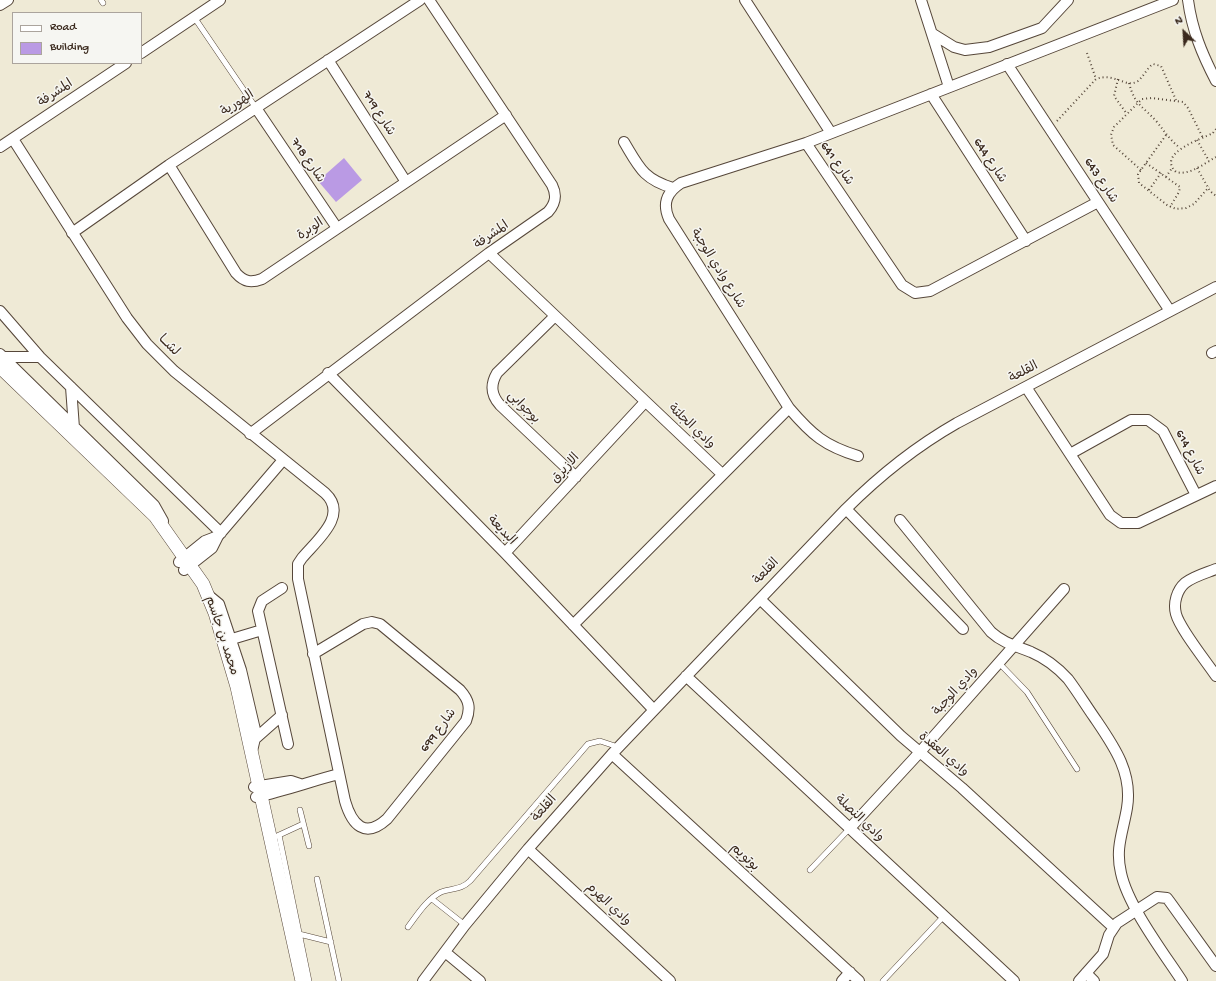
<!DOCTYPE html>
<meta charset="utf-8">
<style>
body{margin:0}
#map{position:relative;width:1216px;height:981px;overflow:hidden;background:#efead6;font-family:"Gochi Hand",sans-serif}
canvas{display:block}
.legend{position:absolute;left:12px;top:12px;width:130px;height:52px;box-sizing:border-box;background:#f6f6f2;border:1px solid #aba49d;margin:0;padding:5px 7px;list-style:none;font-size:12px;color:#3b2a1e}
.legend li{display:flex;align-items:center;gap:8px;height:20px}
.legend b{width:20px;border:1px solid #aba49d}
.north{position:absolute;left:1164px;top:12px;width:40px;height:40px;-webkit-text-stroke:3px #f6f6f2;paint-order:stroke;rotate:335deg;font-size:11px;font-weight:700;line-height:16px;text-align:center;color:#3b2a1e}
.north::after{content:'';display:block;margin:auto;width:14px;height:18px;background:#3b2a1e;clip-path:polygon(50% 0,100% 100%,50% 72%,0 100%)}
</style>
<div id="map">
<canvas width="1216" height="981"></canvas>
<ul class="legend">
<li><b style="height:5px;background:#fff"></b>Road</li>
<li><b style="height:11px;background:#ba9ae4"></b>Building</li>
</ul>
<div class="north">N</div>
</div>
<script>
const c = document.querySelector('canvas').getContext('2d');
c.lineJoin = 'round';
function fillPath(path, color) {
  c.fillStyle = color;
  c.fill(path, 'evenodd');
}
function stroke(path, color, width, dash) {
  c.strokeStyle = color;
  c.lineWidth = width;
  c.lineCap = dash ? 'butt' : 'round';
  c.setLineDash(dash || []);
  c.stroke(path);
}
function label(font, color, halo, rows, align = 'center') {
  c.font = font + ' "Gochi Hand","Playpen Sans Arabic",sans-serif';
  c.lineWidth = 3;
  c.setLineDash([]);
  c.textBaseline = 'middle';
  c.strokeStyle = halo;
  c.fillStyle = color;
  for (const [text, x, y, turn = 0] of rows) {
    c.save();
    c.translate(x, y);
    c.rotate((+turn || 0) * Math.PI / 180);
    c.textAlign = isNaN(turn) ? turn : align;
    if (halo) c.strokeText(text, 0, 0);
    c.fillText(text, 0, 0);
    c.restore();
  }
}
fillPath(new Path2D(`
 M344,158L362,180L336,202L318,181Z`), '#ba9ae4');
const service = new Path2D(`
 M101,0L103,3
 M194,17L256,108
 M999,663L1027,692L1077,769
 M300,810L309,846
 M279,835L309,981
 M277,836L303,824
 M810,870L850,828
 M317,879L339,981
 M432,899L465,925
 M408,927C417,915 427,899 441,892C452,888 461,890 470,881L588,744L600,741L618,747
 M299,934L331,942
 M883,981L944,916`);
const minor = new Path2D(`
 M745,0L831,133
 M921,0L949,87
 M1188,0C1192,30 1202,54 1216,81
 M0,5L8,0
 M933,34L954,47L965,50L989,47L1042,28L1068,0
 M141,53L220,0
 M328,60L406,182
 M1007,64L1170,311
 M931,94L1026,241
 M256,108L337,228
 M13,139L127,318L147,344L174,371L325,493C349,515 317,540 302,558L298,564V579L345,801C352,825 365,839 387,819L466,721C471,708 469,700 460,690L380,624L372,622L363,624L313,654
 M624,142C639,167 643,179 673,188
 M806,143L902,285L915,293L930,291L1098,202
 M0,147L126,63
 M169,165L236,273C244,282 251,283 262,279L506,115
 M72,233L169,165L420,0
 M489,253L722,474
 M0,311L40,357L221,533
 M555,316L497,373C490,385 491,395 500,405L576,477
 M1212,353L1216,351
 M0,354L154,505L163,521
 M2,357H40
 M328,373L505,553L653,709
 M71,387L74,428
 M1026,387L1110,515L1121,523H1138L1216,486
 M250,434L489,253L548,212C556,203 557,195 552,185L429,0
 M1070,454L1131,420H1148L1163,431L1196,495
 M858,456C825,446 812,435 789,408L669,219C662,203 667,192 681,183L806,143L1173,0
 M846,509L963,629
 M900,520L991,632C1003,643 1016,646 1031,652C1045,658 1058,668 1068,679C1077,691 1085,704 1094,717C1113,745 1133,772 1127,808C1123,832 1115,848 1121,873C1128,906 1163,952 1182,981
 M505,553L645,402
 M179,562L205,541L218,536
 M1216,569C1206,573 1194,576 1185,583C1177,590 1173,603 1176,614C1180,629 1206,661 1216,676
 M184,570L212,548L218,536L283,460
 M282,588L262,601L258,611L288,744
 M208,595L219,604L241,670L256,734L252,751
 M760,599L901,736L962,788L1113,927
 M573,625L789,408
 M232,639L262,630
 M686,676L1014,981
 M256,738L282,715
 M612,754L859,981
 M254,787L291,781L300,784
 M256,797C285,791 311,781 339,774
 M850,828L920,752L1064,589
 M528,849L670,981
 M445,952L480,981
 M1086,973L1094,981
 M423,981L465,925L528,849L612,754L846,509C880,475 915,447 957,423L1216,287
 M842,981L850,972
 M1079,981L1103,954L1109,935L1117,923L1157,897L1167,898L1170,902L1216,966`);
const tertiary = new Path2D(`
 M0,367L155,516L203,584L215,613L237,687L302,981`);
stroke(service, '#56473a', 6);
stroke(minor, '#56473a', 12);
stroke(tertiary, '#56473a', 14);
stroke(new Path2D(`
 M1087,53L1096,79
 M1118,79L1114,96L1127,114
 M1129,83C1135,106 1143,106 1157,122C1165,132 1169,139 1180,148
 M1057,121L1096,79C1115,72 1126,89 1138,81C1144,76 1147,68 1153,64L1161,66L1176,100
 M1216,129L1213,133C1202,139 1156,153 1176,172C1189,176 1205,163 1216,157
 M1166,135L1138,174L1139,183L1167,205L1176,209L1186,208L1194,204L1209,187
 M1197,140L1209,161
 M1146,163L1180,187L1179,192L1170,207
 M1197,168L1210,191L1216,196
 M1141,170L1113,145L1111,135L1114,127L1142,99L1152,98L1183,102L1188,108L1203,138
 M1166,177L1172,168
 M1149,190L1161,173`), '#56473a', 2, [1, 3]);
stroke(service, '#fff', 5);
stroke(minor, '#fff', 10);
stroke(tertiary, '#fff', 13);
label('13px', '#3b2a1e', '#f6f6f2', [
 ["المشرفة",56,94,-34],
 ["الهورية",238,104,-33],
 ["شارع 719",378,114,58],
 ["شارع 718",307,161,56],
 ["شارع 644",989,161,57],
 ["شارع 641",836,164,56],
 ["شارع 643",1100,181,57],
 ["الوبرة",311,230,-34],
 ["المشرفة",492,236,-35],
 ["شارع وادي الوجبة",717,269,58],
 ["لشــا",168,346,45],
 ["القلعة",1024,373,-28],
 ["بوجوابي",523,408,45],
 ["وادي الجلتة",691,427,43],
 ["شارع 614",1189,453,63],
 ["الازيرق",566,469,-47],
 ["البديعة",501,531,46],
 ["القلعة",767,572,-46],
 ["محمد بن جاسم",221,636,72],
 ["وادي الوجبة",956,692,-48],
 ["شارع 699",439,731,-53],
 ["وادي العقدة",943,755,40],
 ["القلعة",545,809,-49],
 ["وادي النصلة",859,819,43],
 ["بوتويم",744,858,43],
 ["وادي الهرم",608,905,43]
]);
</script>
